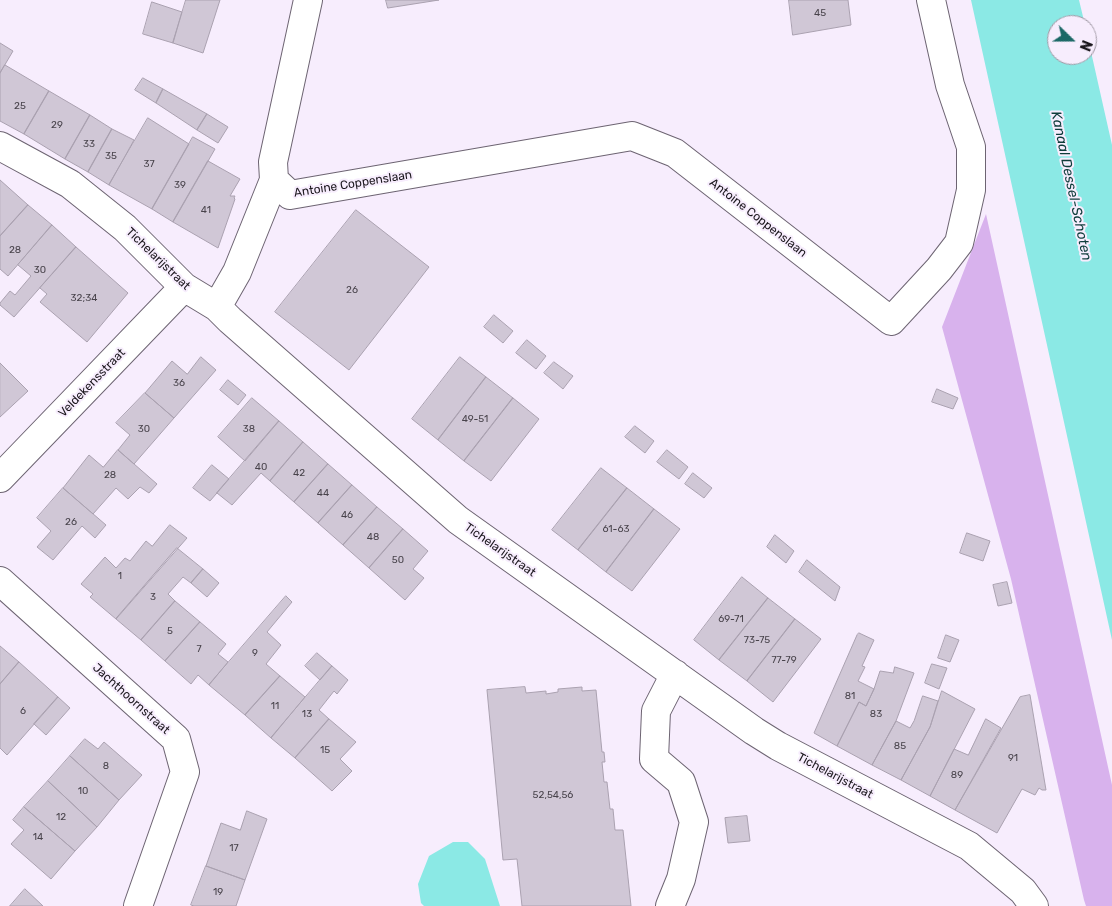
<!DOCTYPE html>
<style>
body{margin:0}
#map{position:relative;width:1112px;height:906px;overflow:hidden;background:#f7edfd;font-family:Rubik,sans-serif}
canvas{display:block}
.north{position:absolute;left:1047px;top:15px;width:50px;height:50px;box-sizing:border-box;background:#f7edfd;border:1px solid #9f97a3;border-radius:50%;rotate:112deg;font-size:14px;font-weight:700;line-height:20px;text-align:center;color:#1b171d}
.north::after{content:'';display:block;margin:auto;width:18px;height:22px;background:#1b6866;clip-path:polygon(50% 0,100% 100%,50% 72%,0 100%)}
</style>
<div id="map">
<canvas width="1112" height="906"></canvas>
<div class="north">N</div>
</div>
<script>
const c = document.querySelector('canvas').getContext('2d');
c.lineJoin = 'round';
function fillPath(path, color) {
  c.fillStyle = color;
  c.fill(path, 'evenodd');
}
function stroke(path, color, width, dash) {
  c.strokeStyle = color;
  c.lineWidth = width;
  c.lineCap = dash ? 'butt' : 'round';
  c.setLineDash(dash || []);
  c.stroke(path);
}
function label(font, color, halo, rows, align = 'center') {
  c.font = font + ' Rubik,sans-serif';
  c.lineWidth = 4;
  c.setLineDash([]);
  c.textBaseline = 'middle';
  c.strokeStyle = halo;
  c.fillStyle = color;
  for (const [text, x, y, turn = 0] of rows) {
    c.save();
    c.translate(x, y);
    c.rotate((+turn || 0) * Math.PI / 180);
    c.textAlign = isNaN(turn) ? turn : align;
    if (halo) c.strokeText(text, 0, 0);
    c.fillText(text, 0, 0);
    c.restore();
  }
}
fillPath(new Path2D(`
 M986,214L1112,785V906H1086L1084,900L1011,579L942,327Z`), '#d8b2ed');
fillPath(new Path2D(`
 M971,0H1079L1085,25H1057V55H1087V34L1112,145V640Z
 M453,842H468L485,859L500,906H424L421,903L418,884L429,856Z`), '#8be9e5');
const building = new Path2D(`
 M186,0H220L203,53L173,43Z
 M386,0H439L388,8Z
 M789,0H848L851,25L793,35Z
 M152,2L182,12L173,43L143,34Z
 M0,43L13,51L0,73Z
 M5,65L49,91L24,134L0,121V73Z
 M143,78L163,89L156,103L135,90Z
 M163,89L207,114L197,130L156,103Z
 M49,91L90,115L65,159L24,134Z
 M207,114L228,127L218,143L197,130Z
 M90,115L112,129L88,172L65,159Z
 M148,118L189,144L152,209L109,185Z
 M112,129L134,140L109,185L88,172Z
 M193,137L215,149L173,222L152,209Z
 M208,161L240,179L230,196H235L234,198L235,199L218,248L173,222Z
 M0,180L28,205L0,236Z
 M28,205L52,225L8,276L0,269V236Z
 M356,210L429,267L349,370L275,312Z
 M52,225L76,247L14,317L0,305V303L10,291L15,295L31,276L18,265Z
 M76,247L128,293L87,342L40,302L47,294L40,288Z
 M494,315L513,331L503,343L484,327Z
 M527,340L546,356L536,369L516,353Z
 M201,357L216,370L174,418L145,393L172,361L187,374Z
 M460,357L486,377L438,440L412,419Z
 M554,362L573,376L563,389L544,373Z
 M0,363L28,391L0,417Z
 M486,377L513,398L464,461L438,440Z
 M228,380L246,395L238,405L220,390Z
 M937,389L958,398L953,409L932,402Z
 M145,393L174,418L134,464L118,450L130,435L116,423Z
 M252,398L279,421L245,461L218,437Z
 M513,398L539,419L491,481L464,461Z
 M279,421L303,442L270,481L261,473L232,505L217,493Z
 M635,426L654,441L645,453L625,437Z
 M303,442L328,464L294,502L270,481Z
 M118,450L157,484L149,493L140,487L128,499L116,488L93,514L63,488L89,455L103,467Z
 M667,450L688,467L679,479L657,462Z
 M328,464L352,485L318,523L294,502Z
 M212,465L229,479L210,501L193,488Z
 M601,468L627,488L578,550L552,530Z
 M693,473L712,488L704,498L685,484Z
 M352,485L377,507L343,545L318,523Z
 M63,488L106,525L95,538L82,526L53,560L37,547L51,531L37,518Z
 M627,488L654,509L606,572L578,550Z
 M377,507L403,529L369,568L343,545Z
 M654,509L680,529L632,591L606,572Z
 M170,525L187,538L116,619L90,597L93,594L81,584L105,557L116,568L125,558L130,561L146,541L152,546Z
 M403,529L428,551L413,569L424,578L405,600L369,568Z
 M967,533L990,541L983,561L960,553Z
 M775,535L794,551L786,563L767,547Z
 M177,548L203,569L191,583L183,577L168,594L175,601L141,640L116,619Z
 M807,560L840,587L835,601L799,572Z
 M203,569L219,583L207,597L191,583Z
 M742,577L768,598L719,660L694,640Z
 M1007,582L1012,603L998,606L993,585Z
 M286,596L292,602L267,632L281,645L266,664L280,676L245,715L209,685Z
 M768,598L795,619L747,681L719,660Z
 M175,601L200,622L165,661L141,640Z
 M795,619L821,639L773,702L747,681Z
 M200,622L226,644L218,654L228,662L209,685L198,675L191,684L165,661Z
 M859,633L874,640L862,666L865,667L858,681L874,689L866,706L859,702L837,746L814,733L857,635Z
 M946,635L959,640L950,662L938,658Z
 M0,646L19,662L0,684Z
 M317,653L332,666L320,680L305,666Z
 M19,662L58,697L7,755L0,748V684Z
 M932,664L947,668L939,689L925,683Z
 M332,666L348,680L337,694L334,691L319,710L329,719L295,758L271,738Z
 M895,667L914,673L896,721L872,765L837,746L859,702L866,706L874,689L880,671L893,673Z
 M280,676L305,697L271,738L245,715Z
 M525,687L526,693L546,691V694L558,692V689L582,687V691L596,690L602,752H604L605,762H602L604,782H607L610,809H613L615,830H623L631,906H522L517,859L503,860L487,690Z
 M942,691L975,709L930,796L901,780L930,727Z
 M1030,695L1046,790H1042L1039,788L1035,795L1022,789L997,833L955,810L1020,697Z
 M923,696L938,701L930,727L901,780L872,765L896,721L910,728L914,721Z
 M58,697L70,708L46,735L34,724Z
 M329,719L356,742L340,759L352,771L332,791L295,758Z
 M986,719L1001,728L955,810L930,796L954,749L968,755Z
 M85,739L98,749L104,742L142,775L119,800L70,756Z
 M70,756L119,800L97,827L48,781Z
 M48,781L97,827L75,851L24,807Z
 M24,807L75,851L51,879L11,844L24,830L13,820Z
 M247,811L267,819L245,880L206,866L221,823L240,830Z
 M747,816L750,841L728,843L725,818Z
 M206,866L245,880L236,906H194L191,905Z
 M25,889L43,906H10Z`);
fillPath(building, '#d0c7d6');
stroke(building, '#aaa1b0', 1);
const minor = new Path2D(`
 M0,146L70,184L125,228L184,287L217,307L230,320L458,520L754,731L778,746L969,846L1023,891L1034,906
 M274,180L290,195L632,136L675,153L891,321L939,269L959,243L971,190V147L950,85L931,0
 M217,307L237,272L274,180L273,162L308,0
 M0,478L184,287
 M0,581L176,739L185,772L138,906
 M670,906L681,879L694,822L681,782L654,759L656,711L675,674`);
stroke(minor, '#6d6472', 30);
stroke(minor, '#fff', 28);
label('10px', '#48434b', null, [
 ["45",820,13],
 ["25",20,106],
 ["29",57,125],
 ["33",89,144],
 ["35",111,156],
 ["37",149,164],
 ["39",180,185],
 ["41",206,210],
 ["28",15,250],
 ["30",40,270],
 ["26",352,290],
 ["32;34",84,298],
 ["36",179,383],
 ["49-51",475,419],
 ["30",144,429],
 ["38",249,429],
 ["40",261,467],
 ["42",299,473],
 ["28",110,475],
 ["44",323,493],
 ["46",347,515],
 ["26",71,522],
 ["61-63",616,529],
 ["48",373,537],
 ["50",398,560],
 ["1",120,576],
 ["3",153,597],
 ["69-71",731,619],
 ["5",170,631],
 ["73-75",757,640],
 ["7",199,649],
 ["9",255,653],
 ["77-79",784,660],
 ["81",850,696],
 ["11",275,706],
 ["6",23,711],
 ["13",307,714],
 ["83",876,714],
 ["85",900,746],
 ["15",325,750],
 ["91",1013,758],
 ["8",106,766],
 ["89",957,775],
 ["10",83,791],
 ["52,54,56",553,795],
 ["12",61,817],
 ["14",38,837],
 ["17",234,848],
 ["19",218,892]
]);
label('12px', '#1b171d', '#f7edfd', [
 ["Antoine Coppenslaan",353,184,-9],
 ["Antoine Coppenslaan",758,218,38],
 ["Tichelarijstraat",158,259,44],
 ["Veldekensstraat",92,383,-46],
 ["Tichelarijstraat",500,550,35],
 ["Jachthoornstraat",131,699,42],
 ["Tichelarijstraat",835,776,28]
]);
label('italic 14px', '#0f3d3b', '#f7edfd', [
 ["Kanaal Dessel-Schoten",1071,186,78]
]);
</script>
